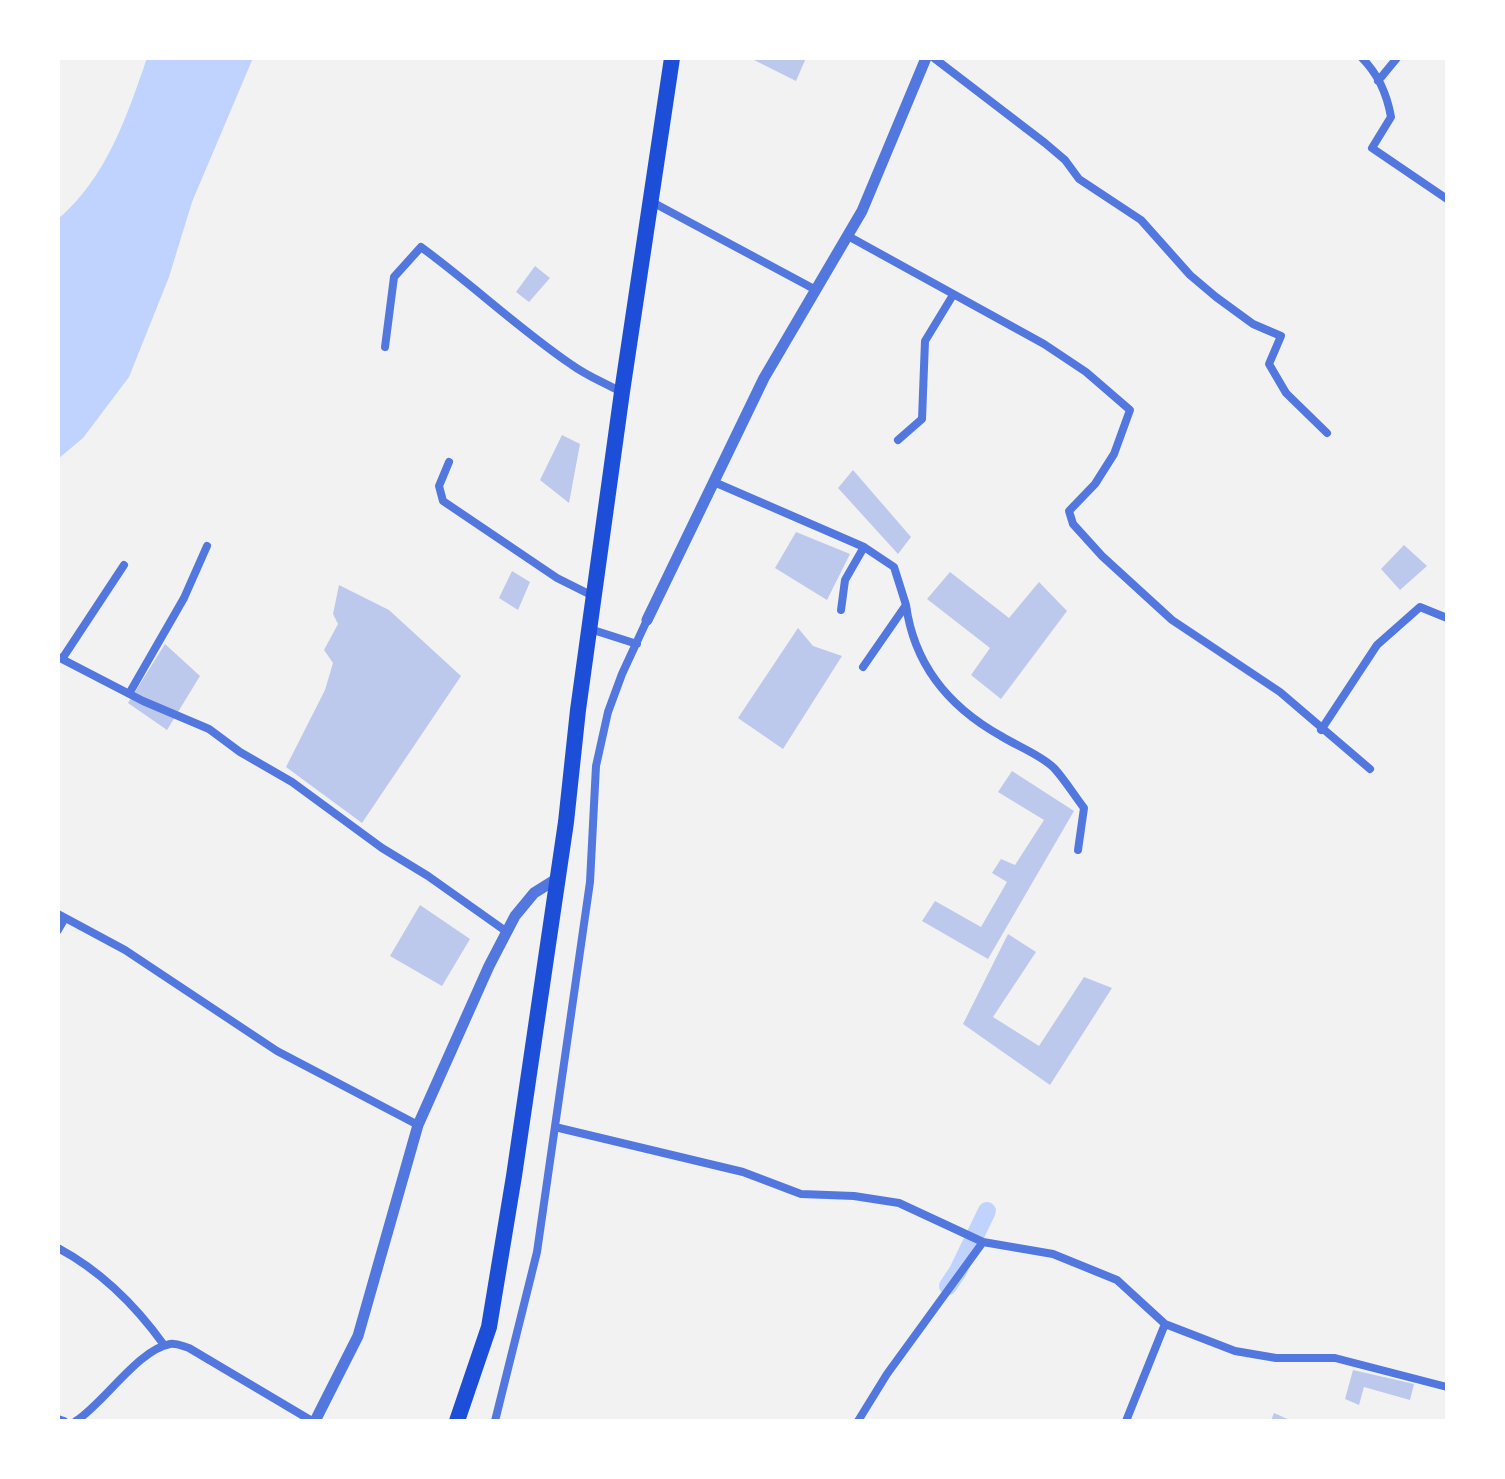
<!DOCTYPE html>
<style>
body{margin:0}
#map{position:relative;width:1505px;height:1479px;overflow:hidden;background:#f2f2f2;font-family:"Playfair Display",serif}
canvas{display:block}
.frame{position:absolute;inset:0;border:60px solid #fff;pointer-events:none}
</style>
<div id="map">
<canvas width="1505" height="1479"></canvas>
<div class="frame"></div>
</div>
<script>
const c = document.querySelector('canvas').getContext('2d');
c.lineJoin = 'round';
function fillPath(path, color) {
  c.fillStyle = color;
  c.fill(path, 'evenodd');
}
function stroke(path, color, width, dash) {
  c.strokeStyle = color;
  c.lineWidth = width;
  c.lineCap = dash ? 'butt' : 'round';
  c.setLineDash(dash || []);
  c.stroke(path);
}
fillPath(new Path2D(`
 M147,58H253L192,202L169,277L129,377L83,438L58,459V219C107,177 127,116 147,58Z`), '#bfd3fe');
stroke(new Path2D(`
 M948,1286L958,1271L987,1211`), '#bfd3fe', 18);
fillPath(new Path2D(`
 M750,58H806L796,81Z
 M535,266L550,278L529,302L516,292Z
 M562,435L580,444L569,503L540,480Z
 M853,470L911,537L898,554L838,488Z
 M796,532L850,554L827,600L775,568Z
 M1404,545L1427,566L1400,590L1381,569Z
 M512,571L530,582L518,610L499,598Z
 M950,572L1009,618L1039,582L1067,611L1001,699L971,675L990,648L927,599Z
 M339,585L389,610L461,676L362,823L286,767L325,690L333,663L324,650L338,624L333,614Z
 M798,628L813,646L842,656L783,749L738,718Z
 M165,644L200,676L167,730L128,703Z
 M1012,771L1074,811L988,959L922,921L935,901L981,927L1007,882L992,873L1001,859L1015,865L1044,820L998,792Z
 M420,905L470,939L442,986L390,956Z
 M1008,934L1036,952L993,1017L1039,1046L1084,977L1112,988L1050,1085L963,1024Z
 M1353,1370L1414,1384L1410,1400L1364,1387L1359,1405L1345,1399Z
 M1274,1413L1292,1421H1271Z`), '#bdc9ec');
stroke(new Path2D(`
 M934,58L1045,143L1065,160L1079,179L1141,220L1190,275L1216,297L1253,324L1281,336L1269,364L1286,393L1327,433
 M1362,58C1378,74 1387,94 1391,117L1372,148L1447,199
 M1378,81L1397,58
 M652,202L816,290
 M848,236L1044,344L1086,372L1130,410L1114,454L1095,484L1069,511L1073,524L1102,556L1172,620L1280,692L1370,769
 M385,347L394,277L421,247C473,285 519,329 572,365C587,376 605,383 621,392
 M898,440L922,419L925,341L953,295
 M449,462L439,486L443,501L557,578L593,596
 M714,482L864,547L845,580L841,610
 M906,605C914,664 949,707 1001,736C1017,746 1041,755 1054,768C1065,780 1074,795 1084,808L1078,850
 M590,629L637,644
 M58,657L143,701L209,729L240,752L292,782L382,848L428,876L507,932
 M62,659L124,565
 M863,667L906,605L894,567L864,547
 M130,692L184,598L207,546
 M1321,730L1377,645L1420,607L1447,618
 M58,914L125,950L277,1051L418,1125
 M58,930L65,918
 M555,1127L743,1172L801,1194L854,1196L899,1203L983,1242L1053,1254L1117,1280L1165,1324L1235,1351L1276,1358H1335L1447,1387
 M58,1248C101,1271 136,1306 164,1345
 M58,1419L64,1421
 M76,1421C103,1404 139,1349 170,1344C177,1343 182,1346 189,1348L312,1421
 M495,1421L537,1252L590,882L596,766L608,712L622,674L647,620
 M858,1421L887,1374L983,1242
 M1126,1421L1165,1324`), '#5277de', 8);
stroke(new Path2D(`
 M647,620L764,378L862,211L926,58
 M315,1421L358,1336L418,1125L489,966L515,916L534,893L558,878`), '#5277de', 11);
stroke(new Path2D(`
 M457,1421L489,1327L514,1176L566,822L578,710L622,392L672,58`), '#1d4ed8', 16);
</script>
